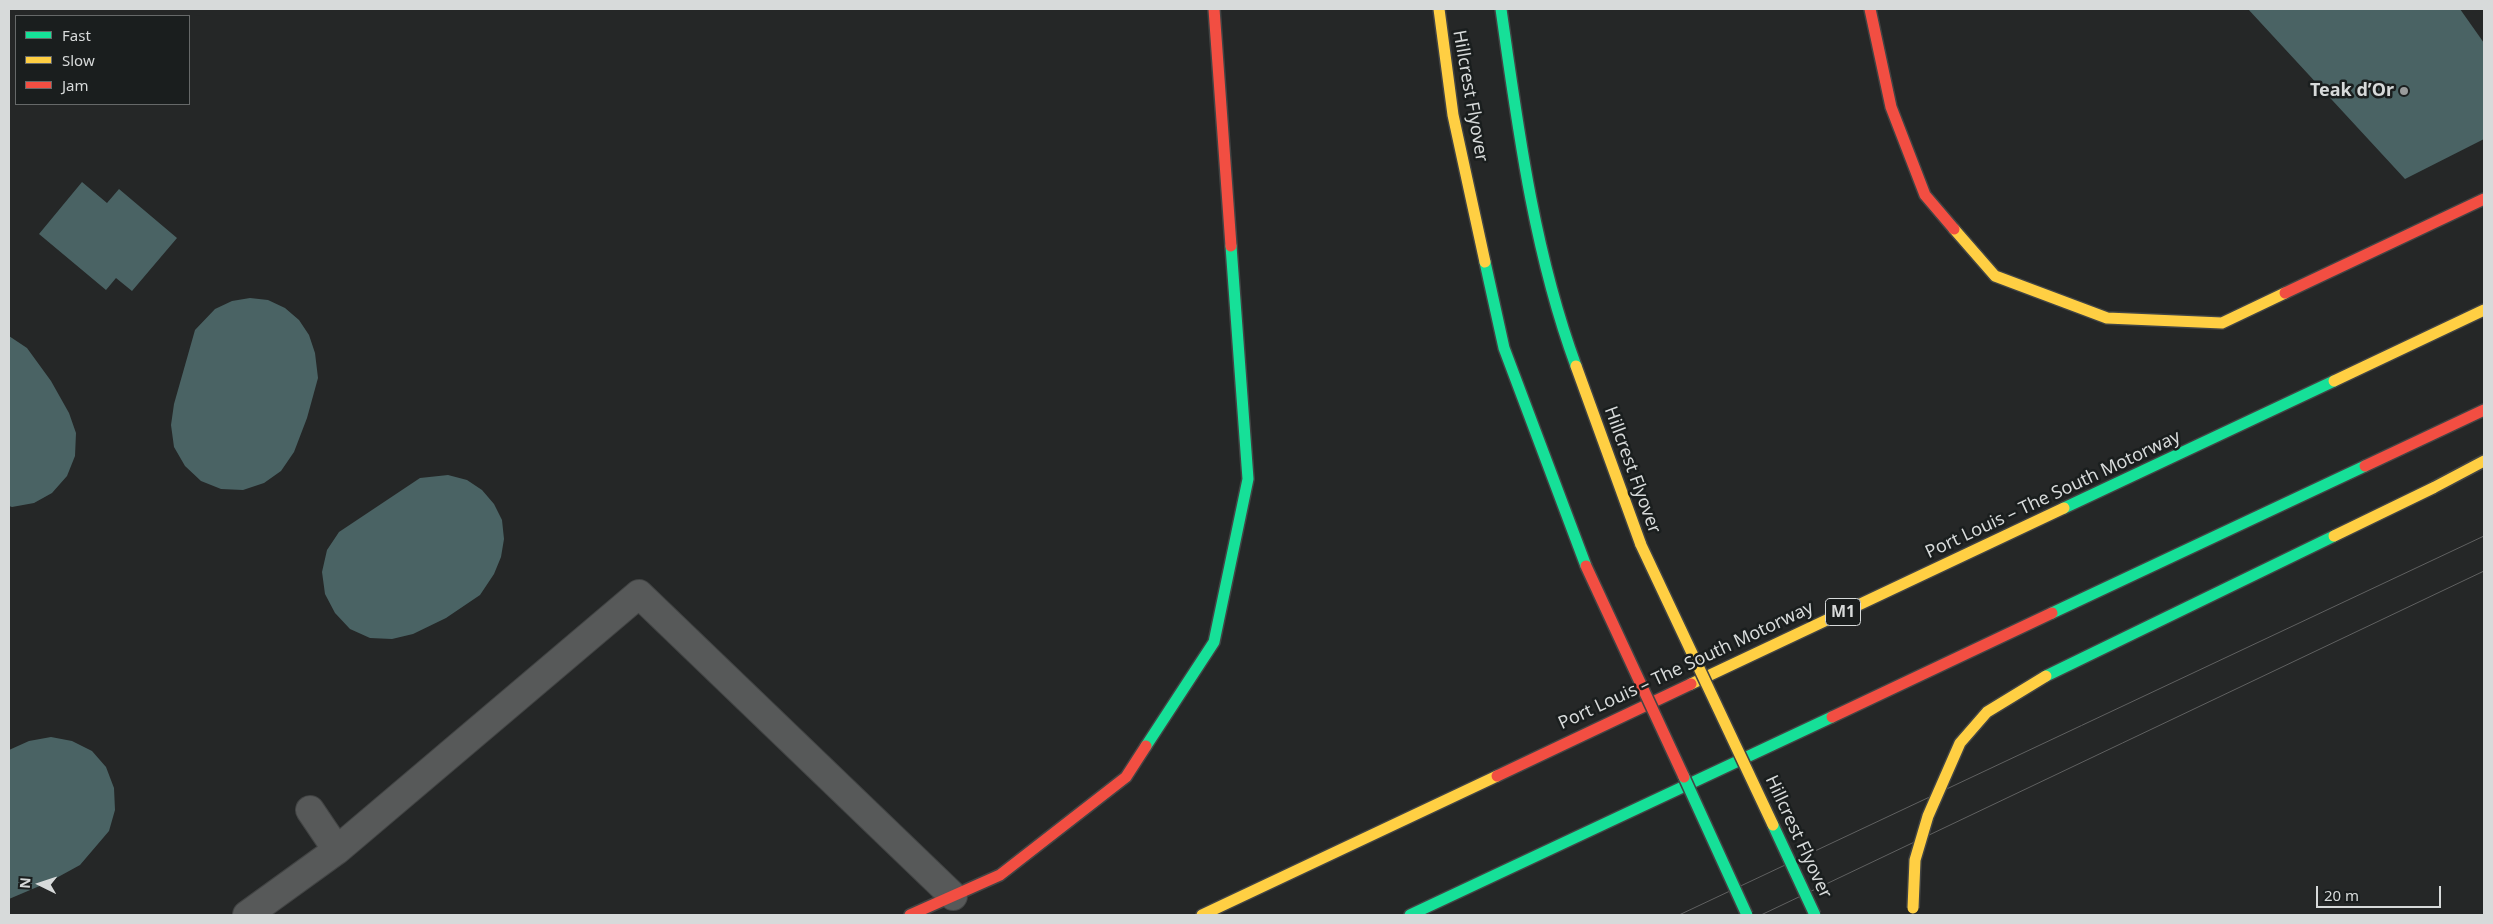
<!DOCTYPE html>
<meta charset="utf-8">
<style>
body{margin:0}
#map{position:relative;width:2493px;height:924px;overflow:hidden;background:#252727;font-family:"Noto Sans",sans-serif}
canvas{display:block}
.frame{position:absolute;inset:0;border:10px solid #d7dada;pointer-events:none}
.legend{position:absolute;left:15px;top:15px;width:175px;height:90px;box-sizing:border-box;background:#1a1e1e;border:1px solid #666969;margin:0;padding:6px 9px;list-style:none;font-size:15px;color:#d7dada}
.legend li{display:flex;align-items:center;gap:10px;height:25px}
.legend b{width:25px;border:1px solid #666969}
.north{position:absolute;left:15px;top:859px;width:50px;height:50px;-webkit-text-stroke:4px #1a1e1e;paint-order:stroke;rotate:274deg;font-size:14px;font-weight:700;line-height:20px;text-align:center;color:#d7dada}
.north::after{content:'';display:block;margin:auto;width:18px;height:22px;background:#d7dada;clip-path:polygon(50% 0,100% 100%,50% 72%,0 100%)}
.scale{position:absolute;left:2316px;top:886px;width:125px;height:22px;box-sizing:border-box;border:2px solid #d7dada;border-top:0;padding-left:6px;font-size:15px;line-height:18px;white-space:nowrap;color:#d7dada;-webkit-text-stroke:4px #1a1e1e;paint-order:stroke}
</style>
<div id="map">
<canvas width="2493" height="924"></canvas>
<div class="frame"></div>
<ul class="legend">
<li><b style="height:6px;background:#16e098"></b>Fast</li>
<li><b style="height:6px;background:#ffcf43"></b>Slow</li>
<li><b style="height:6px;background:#f24e42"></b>Jam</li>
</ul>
<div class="north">N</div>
<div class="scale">20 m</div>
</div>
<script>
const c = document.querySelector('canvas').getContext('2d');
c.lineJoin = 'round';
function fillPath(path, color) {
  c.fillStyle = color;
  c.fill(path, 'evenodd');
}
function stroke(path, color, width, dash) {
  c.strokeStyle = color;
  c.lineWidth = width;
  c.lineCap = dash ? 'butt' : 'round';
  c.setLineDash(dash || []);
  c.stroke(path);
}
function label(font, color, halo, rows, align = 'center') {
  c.font = font + ' "Noto Sans",sans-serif';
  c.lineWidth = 5;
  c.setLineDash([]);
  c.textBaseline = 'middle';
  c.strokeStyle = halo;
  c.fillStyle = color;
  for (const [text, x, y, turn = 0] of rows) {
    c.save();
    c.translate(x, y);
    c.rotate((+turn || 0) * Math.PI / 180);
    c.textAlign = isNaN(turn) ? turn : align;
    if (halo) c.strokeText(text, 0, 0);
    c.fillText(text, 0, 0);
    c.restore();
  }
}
fillPath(new Path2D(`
 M2248,9H2460L2484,43V139L2405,179Z
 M82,182L107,203L119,189L177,238L132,291L116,278L106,290L39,234Z
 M250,298L268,300L285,308L299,320L309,335L315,353L318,378L307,418L294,452L281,471L264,483L243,490L221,489L201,481L185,466L174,447L171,425L174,404L195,330L215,309L232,301Z
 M9,336L27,348L51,381L69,413L76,433L75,456L67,476L52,493L34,503L12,507L9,506Z
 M448,475L467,480L482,490L494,504L502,520L504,539L501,557L494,574L480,595L446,618L413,634L392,639L370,638L350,629L335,613L325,594L322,572L327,550L339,532L420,478Z
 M51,737L72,741L92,751L106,767L114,788L115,810L109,831L80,865L49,882L9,899V750L29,741Z`), '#4a6364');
const street = new Path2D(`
 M337,850L639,594L953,896
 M247,915L337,850L310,810`);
const fast = new Path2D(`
 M1501,9C1518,129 1534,252 1576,366
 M1485,262L1504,348L1586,566
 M2064,508L2334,381
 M2052,613L2365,466
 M1146,746L1214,642L1248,479L1231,246
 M1410,915L1832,717`);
const slow = new Path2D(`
 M1439,9L1453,115L1485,262
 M1954,229L1995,276L2107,318L2222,323L2285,293
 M1576,366L1641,545
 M2334,381L2484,310
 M2433,488L2484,461
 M1691,684L2064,508
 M1202,915L1497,776`);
const jam = new Path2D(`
 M1214,9L1231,246
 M1870,9L1891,107L1925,195L1954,229
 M2285,293L2484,199
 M2365,466L2484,410
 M1832,717L2052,613
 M1497,776L1691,684
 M910,915L1000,875L1126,777L1146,746`);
stroke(street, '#424444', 30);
stroke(fast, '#424444', 14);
stroke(slow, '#424444', 14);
stroke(jam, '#424444', 14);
stroke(street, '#575959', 28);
stroke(fast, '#16e098', 11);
stroke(slow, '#ffcf43', 11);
stroke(jam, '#f24e42', 11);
stroke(new Path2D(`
 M1679,915L2484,536
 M1761,915L2484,571`), '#606161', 1);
const fastBridge = new Path2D(`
 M2046,676L2334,536
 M1684,777L1747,915
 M1773,825L1815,915`);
const slowBridge = new Path2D(`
 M2334,536L2433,488
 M1641,545L1773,825
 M1913,908L1915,860L1928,816L1960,743L1987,712L2046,676`);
const jamBridge = new Path2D(`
 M1586,566L1684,777`);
stroke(fastBridge, '#424444', 14, []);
stroke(slowBridge, '#424444', 14, []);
stroke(jamBridge, '#424444', 14, []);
stroke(fastBridge, '#16e098', 11);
stroke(slowBridge, '#ffcf43', 11);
stroke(jamBridge, '#f24e42', 11);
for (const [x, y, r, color] of [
 [2404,91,5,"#999b9b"]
]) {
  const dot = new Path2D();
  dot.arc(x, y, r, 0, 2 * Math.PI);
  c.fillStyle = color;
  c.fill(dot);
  stroke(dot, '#1a1e1e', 2);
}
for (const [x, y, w] of [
 [1843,612,35]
]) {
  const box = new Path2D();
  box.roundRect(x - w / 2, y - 13.5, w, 27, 4);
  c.fillStyle = '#1a1e1e';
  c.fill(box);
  stroke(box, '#d7dada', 1);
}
label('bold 16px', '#d7dada', null, [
 ["M1",1843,612]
]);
label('bold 18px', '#d7dada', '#1a1e1e', [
 ["Teak d’Or",2394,91]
], 'right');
label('18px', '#d7dada', '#1a1e1e', [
 ["Hillcrest Flyover",1470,96,80],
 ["Hillcrest Flyover",1632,470,70],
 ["Port Louis – The South Motorway",2053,495,-25],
 ["Port Louis – The South Motorway",1686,666,-25],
 ["Hillcrest Flyover",1798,837,65]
]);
</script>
